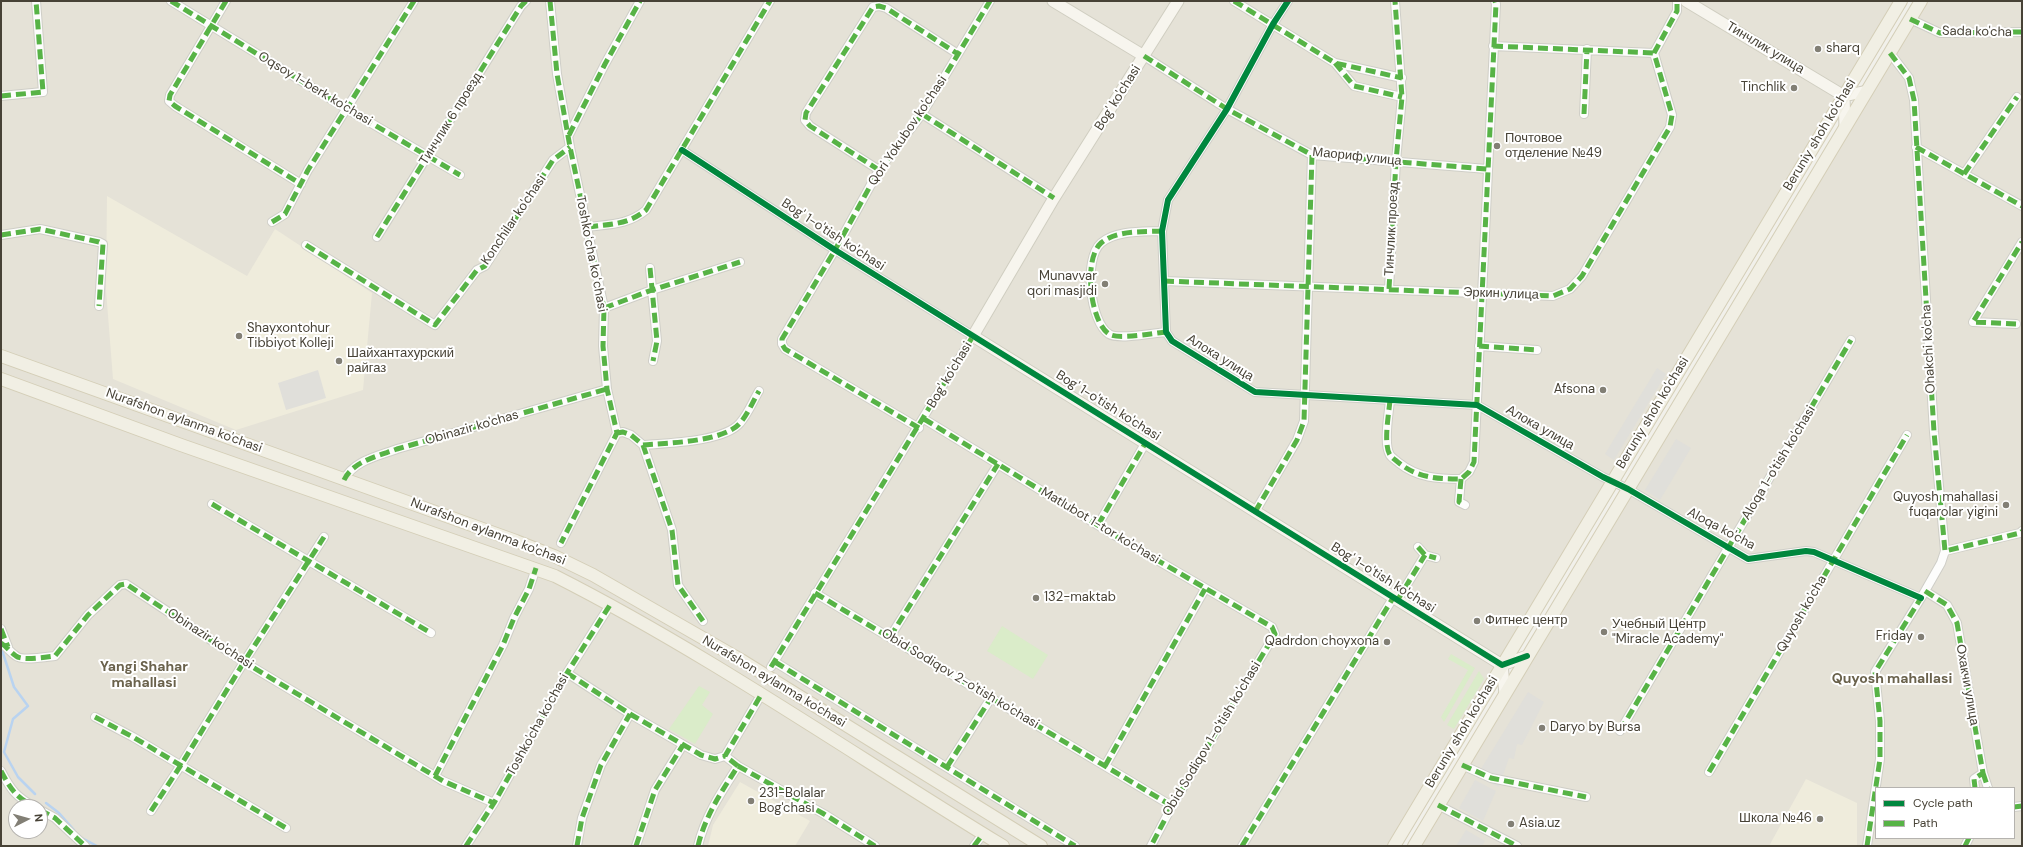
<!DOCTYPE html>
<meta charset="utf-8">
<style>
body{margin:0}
#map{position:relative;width:2023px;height:847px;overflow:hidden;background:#f1f0ea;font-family:"DM Sans",sans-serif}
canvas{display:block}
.frame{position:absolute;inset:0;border:2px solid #474236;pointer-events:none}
.legend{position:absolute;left:1875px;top:787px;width:140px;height:52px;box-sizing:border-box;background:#fff;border:1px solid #b5b3af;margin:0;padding:5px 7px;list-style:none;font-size:12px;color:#474236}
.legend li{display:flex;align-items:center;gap:8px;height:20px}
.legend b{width:20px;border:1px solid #b5b3af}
.north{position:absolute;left:8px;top:799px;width:40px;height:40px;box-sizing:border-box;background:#fff;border:1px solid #b5b3af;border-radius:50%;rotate:84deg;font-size:11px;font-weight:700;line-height:16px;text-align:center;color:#474236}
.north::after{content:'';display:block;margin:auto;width:14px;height:18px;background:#827f75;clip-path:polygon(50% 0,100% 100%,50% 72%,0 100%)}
</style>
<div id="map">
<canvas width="2023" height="847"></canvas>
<div class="frame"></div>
<ul class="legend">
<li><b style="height:5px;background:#00873e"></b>Cycle path</li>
<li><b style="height:5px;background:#57b346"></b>Path</li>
</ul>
<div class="north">N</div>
</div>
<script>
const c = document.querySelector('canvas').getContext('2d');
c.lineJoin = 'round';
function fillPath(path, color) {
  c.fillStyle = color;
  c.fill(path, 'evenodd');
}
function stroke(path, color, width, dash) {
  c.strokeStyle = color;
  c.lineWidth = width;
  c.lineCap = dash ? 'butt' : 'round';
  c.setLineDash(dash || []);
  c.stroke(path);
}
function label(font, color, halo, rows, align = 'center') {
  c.font = font + ' "DM Sans",sans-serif';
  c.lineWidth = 4;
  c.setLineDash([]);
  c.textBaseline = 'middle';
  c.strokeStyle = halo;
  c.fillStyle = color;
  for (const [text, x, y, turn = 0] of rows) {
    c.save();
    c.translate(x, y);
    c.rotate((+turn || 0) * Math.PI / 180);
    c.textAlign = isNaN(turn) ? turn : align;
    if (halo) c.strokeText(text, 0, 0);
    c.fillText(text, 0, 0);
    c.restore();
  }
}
fillPath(new Path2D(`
 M1,1H1901L1394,846H1ZM16,807H40V831H16Z
 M1921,1H2022V846H1414ZM1876,788H2014V838H1876Z`), '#e5e2d7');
fillPath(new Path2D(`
 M107,196L247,276L275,229L372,293L363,390L236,430L113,379L106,290Z
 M1806,779L1857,803V846H1769Z
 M740,782L810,821L795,846H708L713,825Z`), '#efecdc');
fillPath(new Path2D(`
 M1002,626L1048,655L1033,679L987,651Z
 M1451,654L1475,668L1444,722L1441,717L1468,670L1448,659Z
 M1479,671L1484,679L1454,729L1447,725Z
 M699,686L710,692L702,705L713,714L695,744L669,729Z`), '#daecc9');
fillPath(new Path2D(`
 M1657,368L1666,374L1614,460L1605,454Z
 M318,370L326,398L286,410L278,383Z
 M1676,439L1691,448L1660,500L1645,490Z
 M1528,692L1544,702L1522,745L1517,744L1514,759L1509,758L1499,787L1476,777Z
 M1475,780L1496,791L1483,821L1459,808Z
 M1466,830L1485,841L1482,846H1456Z`), '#e0dfda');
stroke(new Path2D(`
 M1,647L14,687L28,706L13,719L4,752L18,777L35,794
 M46,803L59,813L74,830
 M80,837L97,846`), '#b9d3f0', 2.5);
const street = new Path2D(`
 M171,1L347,109L460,175
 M226,1L170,95L169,101L175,106L301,184
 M550,1L557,74L570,147L604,308L603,346L607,389L617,433L561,543
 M1234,1L1335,63L1402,78
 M1288,1L1273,24L1227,109L1168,200L1162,231L1164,281L1166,332L1172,341L1255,392L1477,405L1603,477L1628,489L1748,559L1806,551L1814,552L1921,598
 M1910,19L1940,33L2022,32
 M1493,46L1654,53
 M1144,56L1227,109L1312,155L1487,169
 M1335,63L1354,86L1402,97
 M1,96L43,92L36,1
 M922,114L1054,198
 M1584,114L1587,49
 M569,135L605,64L640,1
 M1916,147L2022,206
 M682,150L835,250L973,336L771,667
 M879,170L810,126L805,120L806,113L873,7L879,6L886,8L958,54
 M1964,174L2017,97
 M272,222L285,214L308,170L414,1
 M588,227C610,224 628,225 646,210L770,1
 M1162,231C1144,232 1116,230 1101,243C1083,259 1090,322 1109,334C1118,340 1154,333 1166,332
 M1,235L40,229L99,242L103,244L99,306
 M377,237L521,6L526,1
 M306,245L435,325L477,270L485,266L553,160L570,147
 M650,268L657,341L653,361
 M1164,281L1553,296L1570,289L1582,276L1670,127L1672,115L1654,53L1677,11V1
 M1389,289L1396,161L1402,97L1395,1
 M604,308L652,290L740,262
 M2016,324L1973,322L2022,242
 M1479,346L1537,350
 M1390,400C1389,413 1383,444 1390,455C1392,458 1397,461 1399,463C1418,478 1438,479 1461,479L1469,472L1474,462L1496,4L1495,1
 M924,419L1114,535L1272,627L1275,634L1172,806L1151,846
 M919,428L785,349L782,344V339L835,250L879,170L922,114L990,1
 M617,433L623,432L631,435L643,445L672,530L678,585L703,621
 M643,445C667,443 724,442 740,423C748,414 753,401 759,391
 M1461,479L1459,502L1465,505
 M344,480C353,461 378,456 397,449L607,389
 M212,504L431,633
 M1255,512L1297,440L1304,421L1312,155
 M1098,525L1146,442
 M1418,547L1425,555L1436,558
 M1945,551L2020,533L2022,531
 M1925,591L1947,605L1957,623L1983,773L1974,779L1975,788
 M815,593L1172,806
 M1397,601L1425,555
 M1,629L8,647
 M890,637L998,464
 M1,643C7,647 10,652 16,656C22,661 46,657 55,656L88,615L120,585L126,584L244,662L443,781L494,803
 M775,662L1075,846
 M567,673L630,714L701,755L715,759L725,756
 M95,717L133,737L286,828
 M1620,731L1851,340
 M1462,765L1491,778L1586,797
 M738,766L824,814L875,846
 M1105,766L1205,589
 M947,767L991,698
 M1,771C11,790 16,797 35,807
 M1709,772L1907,435
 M1983,773L1988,788
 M435,776L503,645L514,618L529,589L536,568
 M1438,805L1517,846
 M2014,807L2022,806
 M40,810L55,818L85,846
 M151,811L181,765L244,662L324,537
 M466,846L494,803L567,673L610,605
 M577,846L582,818L601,765L630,714
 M636,846L655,790L683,745
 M698,846C705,816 722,791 738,766L725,756L761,695
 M974,846L983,834
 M1242,846L1393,598
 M1867,846L1880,759V721L1875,672L1921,598L1941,563L1945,551L1934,432L1914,100L1909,78L1890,53
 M1965,846L1969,838`);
const secondary = new Path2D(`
 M1053,1L1144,56
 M1178,1L1054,198L973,336L1502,665L1527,656
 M1686,1L1844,96L1867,91
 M1844,96L1845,127
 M1502,665L1505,694`);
const primary = new Path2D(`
 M1,356L516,541L554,556L593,575L741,660L1041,846
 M1,379L181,445L555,576C709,654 855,756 1003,846
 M1394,846L1901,1
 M1414,846L1921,1`);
stroke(street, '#cfcec7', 10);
stroke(secondary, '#d0cec1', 13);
stroke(primary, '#d4ceb7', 14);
stroke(street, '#fdfdfc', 8);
stroke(secondary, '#f7f5ee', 11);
stroke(primary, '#f1efe4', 12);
stroke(new Path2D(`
 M171,1L347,109L460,175
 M226,1L170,95L169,101L175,106L301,184
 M550,1L557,74L570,147L604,308L603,346L607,389L617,433L561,543
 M1234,1L1335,63L1402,78
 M1910,19L1940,33L2022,32
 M1493,46L1654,53
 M1890,53L1909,78L1914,100L1934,432L1945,551L2020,533L2022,531
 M1144,56L1227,109L1312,155L1487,169
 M1335,63L1354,86L1402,97
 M1,96L43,92L36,1
 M922,114L1054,198
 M1584,114L1587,49
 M569,135L605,64L640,1
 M1916,147L2022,206
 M879,170L810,126L805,120L806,113L873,7L879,6L886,8L958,54
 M1964,174L2017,97
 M272,222L285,214L308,170L414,1
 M588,227C610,224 628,225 646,210L770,1
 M1162,231C1144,232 1116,230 1101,243C1083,259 1090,322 1109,334C1118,340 1154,333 1166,332
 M1,235L40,229L99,242L103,244L99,306
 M377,237L521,6L526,1
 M306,245L435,325L477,270L485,266L553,160L570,147
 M650,268L657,341L653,361
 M1164,281L1553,296L1570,289L1582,276L1670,127L1672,115L1654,53L1677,11V1
 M1389,289L1396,161L1402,97L1395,1
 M604,308L652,290L740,262
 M2016,324L1973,322L2022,242
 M1479,346L1537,350
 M1390,400C1389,413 1383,444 1390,455C1392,458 1397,461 1399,463C1418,478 1438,479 1461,479L1469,472L1474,462L1496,4L1495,1
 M924,419L1114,535L1272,627L1275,634L1172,806L1151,846
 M919,428L785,349L782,344V339L835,250L879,170L922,114L990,1
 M617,433L623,432L631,435L643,445L672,530L678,585L703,621
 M643,445C667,443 724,442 740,423C748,414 753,401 759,391
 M1461,479L1459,502L1465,505
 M344,480C353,461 378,456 397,449L607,389
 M212,504L431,633
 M1255,512L1297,440L1304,421L1312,155
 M1098,525L1146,442
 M1418,547L1425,555L1436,558
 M1925,591L1947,605L1957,623L1983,773L1974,779L1975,788
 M815,593L1172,806
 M1397,601L1425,555
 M1,629L8,647
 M890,637L998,464
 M1,643C7,647 10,652 16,656C22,661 46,657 55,656L88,615L120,585L126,584L244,662L443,781L494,803
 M775,662L1075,846
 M771,667L973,336L971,335
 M567,673L630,714L701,755L715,759L725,756
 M95,717L133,737L286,828
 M1620,731L1851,340
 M1462,765L1491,778L1586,797
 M738,766L824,814L875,846
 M1105,766L1205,589
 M947,767L991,698
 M1,771C11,790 16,797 35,807
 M1709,772L1907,435
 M1983,773L1988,788
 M435,776L503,645L514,618L529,589L536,568
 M1438,805L1517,846
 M2014,807L2022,806
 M40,810L55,818L85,846
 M151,811L181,765L244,662L324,537
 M466,846L494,803L567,673L610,605
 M577,846L582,818L601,765L630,714
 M636,846L655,790L683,745
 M698,846C705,816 722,791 738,766L725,756L761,695
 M974,846L983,834
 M1242,846L1393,598
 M1867,846L1880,759V721L1875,672L1921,598H1919
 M1965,846L1969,838`), '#57b346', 5, [10, 5]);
stroke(new Path2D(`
 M1288,1L1273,24L1227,109L1168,200L1162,231L1164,281L1166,332L1172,341L1255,392L1477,405L1603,477L1628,489L1748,559L1806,551L1814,552L1921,598
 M682,150L835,250L1502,665L1527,656`), '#00873e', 6);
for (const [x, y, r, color] of [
 [1818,49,4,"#827f75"],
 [1794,88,4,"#827f75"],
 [1497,146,4,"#827f75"],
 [1105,284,4,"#827f75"],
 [239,336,4,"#827f75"],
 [339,361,4,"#827f75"],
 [1603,390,4,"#827f75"],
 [2006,505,4,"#827f75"],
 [1036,598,4,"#827f75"],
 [1477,621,4,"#827f75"],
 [1604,632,4,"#827f75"],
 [1921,637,4,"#827f75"],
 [1387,642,4,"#827f75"],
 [1542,728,4,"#827f75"],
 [751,801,4,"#827f75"],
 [1820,819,4,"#827f75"],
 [1511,824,4,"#827f75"]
]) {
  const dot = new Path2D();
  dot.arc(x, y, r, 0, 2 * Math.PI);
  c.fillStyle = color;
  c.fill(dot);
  stroke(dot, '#fff', 1.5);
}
label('13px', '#474236', '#fff', [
 ["Sada ko'cha",1977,32,1],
 ["Тинчлик улица",1765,48,31],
 ["Oqsoy 1-berk ko'chasi",315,89,31],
 ["Bog' ko'chasi",1118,98,-58],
 ["Тинчлик 6 проезд",451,119,-58],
 ["Qori Yokubov ko'chasi",908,131,-56],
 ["Beruniy shoh ko'chasi",1820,135,-59],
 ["Маориф улица",1357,157,6],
 ["Konchilar ko'chasi",514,220,-56],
 ["Тинчлик проезд",1392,229,-87],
 ["Bog' 1-o'tish ko'chasi",833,235,33],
 ["Toshkoʻcha koʻchasi",591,254,79],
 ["Эркин улица",1501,294,2],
 ["Ohakchi ko'cha",1929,349,-93],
 ["Алока улица",1220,358,32],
 ["Bog' ko'chasi",950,375,-59],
 ["Bog' 1-o'tish ko'chasi",1108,406,32],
 ["Beruniy shoh ko'chasi",1653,413,-59],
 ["Nurafshon aylanma ko'chasi",184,421,20],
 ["Obinazir ko'chas",472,428,-16],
 ["Алока улица",1540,428,30],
 ["Aloqa 1-o'tish ko'chasi",1779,463,-59],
 ["Matlubot 1-tor ko'chasi",1100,526,31],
 ["Aloqa ko'cha",1721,529,28],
 ["Nurafshon aylanma ko'chasi",488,532,21],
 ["Bog' 1-o'tish ko'chasi",1383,578,32],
 ["Quyosh ko'cha",1802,614,-60],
 ["Obinazir ko'chasi",210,639,33],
 ["Obid Sodiqov 2-o'tish ko'chasi",960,679,31],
 ["Nurafshon aylanma ko'chasi",774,682,31],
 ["Охакчи улица",1967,685,80],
 ["Toshko'cha ko'chasi",538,725,-61],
 ["Beruniy shoh ko'chasi",1462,732,-59],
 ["Obid Sodiqov 1-o'tish ko'chasi",1212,739,-59]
]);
label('13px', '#474236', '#fff', [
 ["sharq",1826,49],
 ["Tinchlik",1786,88,"right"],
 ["Почтовое",1505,139],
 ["отделение №49",1505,154],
 ["Munavvar",1097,277,"right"],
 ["qori masjidi",1097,292,"right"],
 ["Shayxontohur",247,329],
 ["Tibbiyot Kolleji",247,344],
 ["Шайхантахурский",347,354],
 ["райгаз",347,369],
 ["Afsona",1595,390,"right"],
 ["Quyosh mahallasi",1998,498,"right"],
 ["fuqarolar yigini",1998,513,"right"],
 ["132-maktab",1044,598],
 ["Фитнес центр",1485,621],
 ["Учебный Центр",1612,625],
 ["\"Miracle Academy\"",1612,640],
 ["Friday",1913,637,"right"],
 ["Qadrdon choyxona",1379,642,"right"],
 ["Daryo by Bursa",1550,728],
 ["231-Bolalar",759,794],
 ["Bog'chasi",759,809],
 ["Школа №46",1812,819,"right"],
 ["Asia.uz",1519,824]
], 'left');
label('bold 14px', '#6a624c', '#fff', [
 ["Yangi Shahar",144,667],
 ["mahallasi",144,683],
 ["Quyosh mahallasi",1892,679]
]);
</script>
